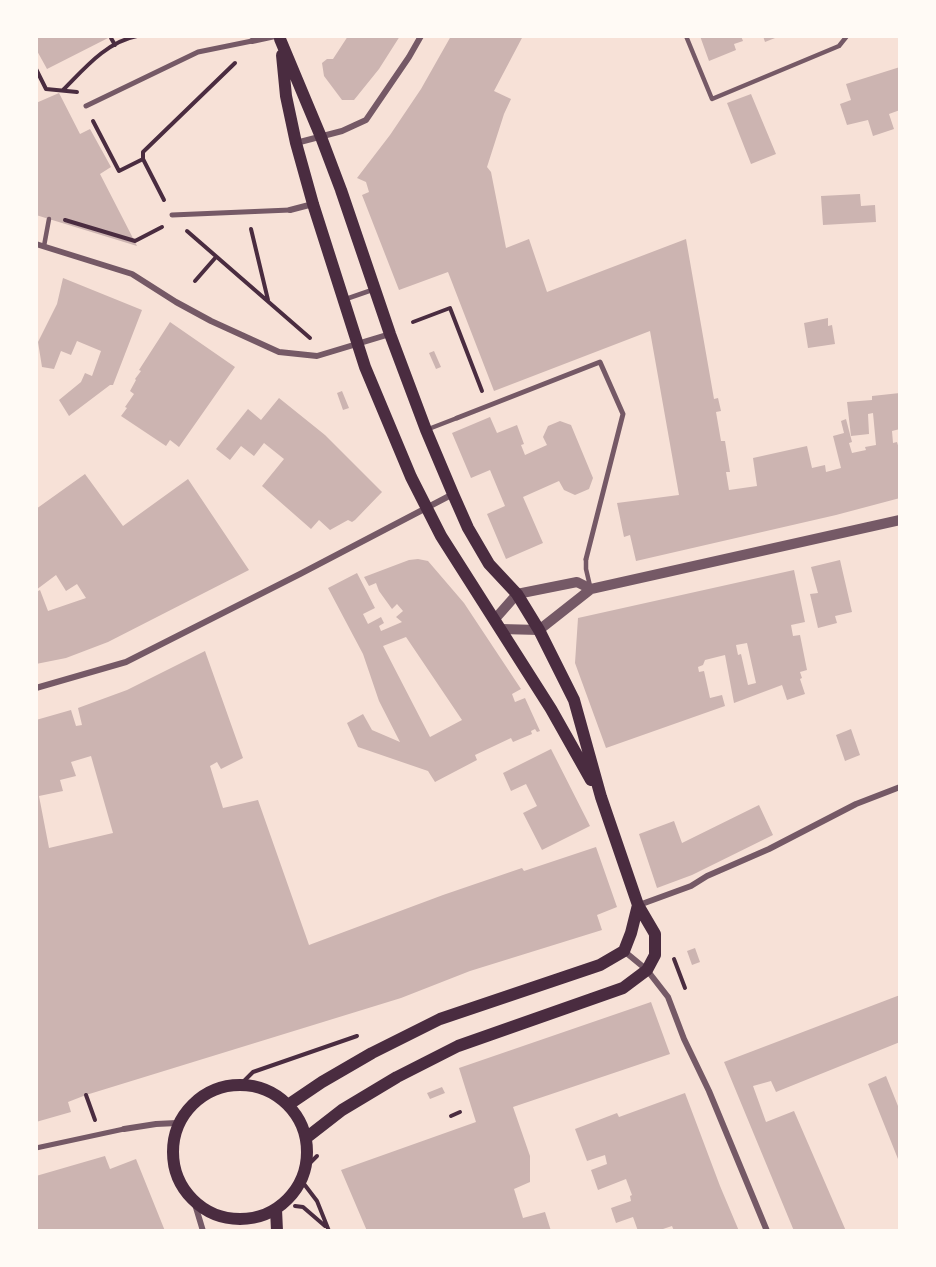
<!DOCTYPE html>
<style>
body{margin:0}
#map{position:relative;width:936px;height:1267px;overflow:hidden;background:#f7e1d7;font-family:Montserrat,sans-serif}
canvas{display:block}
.frame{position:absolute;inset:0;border:38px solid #fffaf5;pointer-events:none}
</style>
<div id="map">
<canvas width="936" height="1267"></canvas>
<div class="frame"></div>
</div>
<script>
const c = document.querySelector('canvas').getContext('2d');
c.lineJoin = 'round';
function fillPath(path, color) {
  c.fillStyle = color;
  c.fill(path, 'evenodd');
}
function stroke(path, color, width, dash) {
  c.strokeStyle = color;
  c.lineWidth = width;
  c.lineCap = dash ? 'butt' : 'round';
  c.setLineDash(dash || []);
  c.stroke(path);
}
fillPath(new Path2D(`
 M36,36H112L47,69L36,49Z
 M348,36H400L379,69L354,100H342L324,76L322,63L327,59H333Z
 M451,36H523L494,91L511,99L504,114L487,167L491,172L506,248L529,239L547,292L686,239L714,399L718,398L721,411L716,412L721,441H725L730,472H726L729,490L757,486L753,458L807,446L812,468L825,465L826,472L841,468L833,436L844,433L841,421L846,419L852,442L849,443L852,453L866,450L865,447L876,445L873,413L868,414L869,434L851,436L847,402L872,400V396L900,393V429L892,431L893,443L897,442L900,452V498L836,515L636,561L630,535L624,537L617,503L679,495L650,331L494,391L448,272L399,290L362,195L369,192L366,182L357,178L390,135L421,89Z
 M700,36H741L743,41L734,44L736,50L709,61Z
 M763,36H780L765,42Z
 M900,67V110L889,114L894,129L873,136L868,120L847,125L840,104L851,100L846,84Z
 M59,93L80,134L90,129L111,167L100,174L137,246L36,215V103Z
 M751,94L776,154L751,164L727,103Z
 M860,194L861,206L875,205L876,222L823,225L821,196Z
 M63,278L142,310L113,385H110L69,416L59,400L81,382L85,373L92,376L101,351L77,341L71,355L61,351L54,369L42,367L38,342L57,304Z
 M828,318V326L832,325L835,344L808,348L804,323Z
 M170,322L235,367L179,447L170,440L166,446L121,416L127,408L125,407L134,394L130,391L136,380L135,379L141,371L139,370Z
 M434,351L441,367L436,369L429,353Z
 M342,391L349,408L343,410L337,393Z
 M279,398L325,435L382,492L355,520L352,522L348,520L330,530L319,520L311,529L262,486L284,459L264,443L254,456L241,446L230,460L216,449L248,409L261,420Z
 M490,417L497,433L517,425L524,444L521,445L525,455L547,445L543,437L548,426L560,421L571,425L593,478L589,489L575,495L564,490L559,481L523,497L543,543L506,559L487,514L505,506L490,470L471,478L452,433Z
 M85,474L123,526L188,479L249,570L108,642L66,658L36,664V592L40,590L48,611L86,598L77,584L66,591L56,575L36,590V509Z
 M418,559L428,561L464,603L521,689L512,694L515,702L525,698L540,731L537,732L535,729L531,731L532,734L513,742L511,738L475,755L477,760L435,782L428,771L358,747L347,723L363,714L372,730L400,742L379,701L363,654L328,588L357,573L375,608L363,614L368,624L381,617L384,623L379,626L381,631L402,622L396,617L403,611L397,604L392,609L379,591L376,583L369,586L364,577L409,560ZM406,637L462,720L430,737L383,646Z
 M840,560L852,612L835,616L837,623L818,628L810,594L818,593L811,567Z
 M794,570L805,622L791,625L793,636L800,635L807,670L800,672L802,678L800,679L805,694L787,700L782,685L734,703L725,655L705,660L703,665L698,667L699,672L704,671L710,698L722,695L725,706L606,748L575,663L578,618ZM747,643L756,683L748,685L741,654L738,655L736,645Z
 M205,651L243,758L221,769L217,762L210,766L223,808L258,800L309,945L443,895L522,868L524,871L596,847L617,907L597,915L602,930L470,971L401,998L86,1095L68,1102L71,1112L36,1122V720L71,710L76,726L82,725L78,708L127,690ZM91,756L113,833L49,848L39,796L63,791L60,780L76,776L71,762Z
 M851,729L860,755L845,761L836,735Z
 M551,749L590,826L542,850L523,813L537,806L526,784L511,791L503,773Z
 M759,805L773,835L692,875L657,888L639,834L674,821L682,843Z
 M695,948L700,962L692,965L687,951Z
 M900,995V1042L776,1092L771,1081L753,1086L766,1122L794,1111L846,1231H794L724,1062Z
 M651,1002L670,1054L513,1107L530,1156V1182L514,1189L523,1218L545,1212L551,1231H367L341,1170L476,1122L459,1068Z
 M886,1076L900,1111V1164L868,1084Z
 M442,1087L445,1093L430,1099L427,1093Z
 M685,1093L720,1186L739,1231H674L672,1226L657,1231H638L633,1217L616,1223L611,1208L631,1201L630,1196L632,1195L626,1179L598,1190L591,1170L607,1164L605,1155L587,1161L575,1129L617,1113L619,1117Z
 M105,1156L110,1169L136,1159L165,1231H36V1176Z`), '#ccb4b1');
stroke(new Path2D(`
 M111,38L115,45
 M36,69L46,89L77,92
 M63,90C84,69 106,42 137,36
 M93,121L119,171L143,159
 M164,200L143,159V152L235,63
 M65,220L135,241L162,227
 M251,229L268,300
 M187,231L310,338
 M195,281L216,257
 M413,322L450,308L482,391
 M674,959L685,988
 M240,1085L253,1072L357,1036
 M86,1095L95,1120
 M451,1116L460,1112
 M305,1168L317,1156
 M301,1180L317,1201L329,1231
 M295,1206L303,1207L325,1226`), '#4a2c40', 4);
stroke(new Path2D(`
 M686,36L712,99L839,46L847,36
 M44,246L49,219
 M346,299L372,290
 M426,430L457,418
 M586,559V569L590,586`), '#755966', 4.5);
stroke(new Path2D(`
 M86,106L198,52L252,41
 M172,215L290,210
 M457,418L600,362L623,414L586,559
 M36,1148L124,1129`), '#755966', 5);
stroke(new Path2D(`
 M252,41L275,36
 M296,143L342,131L366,120L409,57L421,36
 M290,210L313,204
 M36,244L132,274L176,302L211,321L279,352L317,356L390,334
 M36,688L126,662L300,574L453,494
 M639,905L691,886L707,876L769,849L856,804L900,787
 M624,951L647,970L668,997L684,1039L709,1091L767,1231
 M124,1129L156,1124L177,1123
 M194,1201L203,1231`), '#755966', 6);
stroke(new Path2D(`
 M495,619L517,594L577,582L591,589
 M501,629L539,630L591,589L900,520`), '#755966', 10);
stroke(new Path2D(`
 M280,39L321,137L341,190L390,334L426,430L453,494L468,528L489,564L517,594L539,630L574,700L601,797L638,905L655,934V955L647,970L623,988L458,1046L397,1077L342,1110L306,1138
 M282,55L286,96L296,143L313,204L365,367L411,477L441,536L551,709L591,780
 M173 1152a67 67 0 1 1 134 0a67 67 0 1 1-134 0Z
 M288,1105L322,1082L372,1053L440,1019L600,965L624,951L631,933L638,905
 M276,1209L277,1231`), '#4a2c40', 12);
</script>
